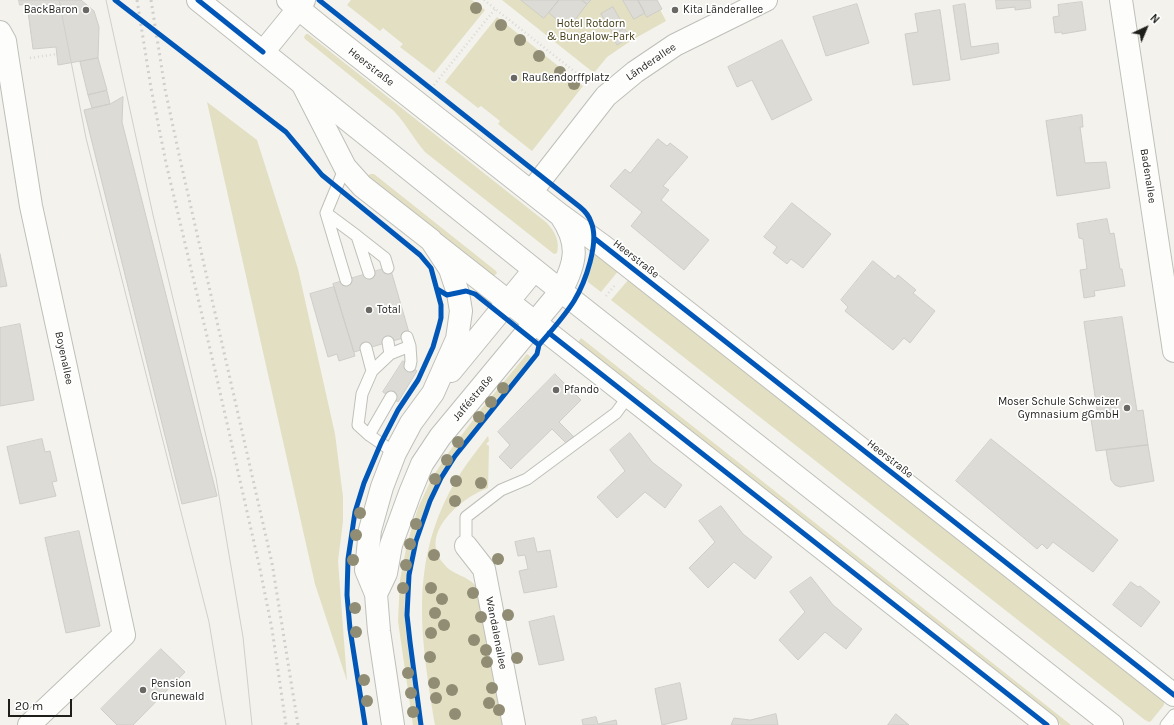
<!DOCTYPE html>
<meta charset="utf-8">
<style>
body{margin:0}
#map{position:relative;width:1174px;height:725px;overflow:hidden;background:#f3f2ec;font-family:Karla,sans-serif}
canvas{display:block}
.north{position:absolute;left:1126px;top:8px;width:40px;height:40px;-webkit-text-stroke:3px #fff;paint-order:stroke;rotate:44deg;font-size:11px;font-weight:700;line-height:16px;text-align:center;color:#1e1e1a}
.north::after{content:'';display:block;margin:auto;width:14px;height:18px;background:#1e1e1a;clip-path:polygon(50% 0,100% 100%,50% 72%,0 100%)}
.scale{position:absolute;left:8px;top:699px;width:64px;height:18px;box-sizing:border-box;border:2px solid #1e1e1a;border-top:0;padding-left:5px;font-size:12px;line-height:14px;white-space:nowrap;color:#1e1e1a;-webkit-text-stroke:3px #fff;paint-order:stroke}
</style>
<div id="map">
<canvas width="1174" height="725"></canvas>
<div class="north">N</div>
<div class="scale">20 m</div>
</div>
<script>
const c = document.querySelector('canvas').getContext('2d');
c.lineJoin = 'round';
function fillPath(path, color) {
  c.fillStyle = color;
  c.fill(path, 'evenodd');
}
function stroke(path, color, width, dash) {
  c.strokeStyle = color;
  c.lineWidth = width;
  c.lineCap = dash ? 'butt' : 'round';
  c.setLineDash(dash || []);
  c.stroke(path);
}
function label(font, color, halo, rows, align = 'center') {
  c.font = font + ' Karla,sans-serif';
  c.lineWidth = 3.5;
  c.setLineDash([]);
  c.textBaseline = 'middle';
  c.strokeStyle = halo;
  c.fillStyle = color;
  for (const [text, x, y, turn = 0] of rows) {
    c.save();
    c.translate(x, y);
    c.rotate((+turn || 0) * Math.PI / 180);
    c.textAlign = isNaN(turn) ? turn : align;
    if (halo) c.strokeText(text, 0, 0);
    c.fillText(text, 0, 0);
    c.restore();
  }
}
fillPath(new Path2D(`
 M351,0H472L485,10L434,73L400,47L403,44L383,28L380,31L347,5Z
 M502,0H655L666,21L632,40L607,57L594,73Z
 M497,17L583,86L532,151L498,124L500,121L481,106L478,108L445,82Z
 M306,34H308L547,223C555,232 560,241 557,253L554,254L425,152C414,139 406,124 394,111L305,39L304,37Z
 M207,102L257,140L298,269L335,434L343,497V521L338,561L347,681L315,584Z
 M370,174H374L496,271L497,273L494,276H492L367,177Z
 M596,253L619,270L601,292L588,282L587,278L594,255Z
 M629,279L1164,700V705L1151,721L1149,722L1145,720L611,300Z
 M581,338L1071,725H1061L577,344Z
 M527,354L531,357L451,459C421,508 403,558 405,617C405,627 407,637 408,647C411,673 415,699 419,725H413L398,621L400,580L407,544L418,508L432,478L449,452L482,408Z
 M488,436L489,441L486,444L489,446L488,488C462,497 417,534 444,564C452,575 467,575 477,587L505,725H435C422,643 409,571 449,493C459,473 474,454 488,436Z`), '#e2dfc3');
const building = new Path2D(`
 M19,0H81L94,11L99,27L98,58L58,65L56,47L33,49L27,4L20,5Z
 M521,0H559L544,18Z
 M559,0H582L587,4L568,29L549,13Z
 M582,0H591L587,4Z
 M623,0H638L645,13L634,19Z
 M638,0H657L662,9L647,17Z
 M996,0H1030L1031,8L1015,10V7L997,9Z
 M1082,2L1086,30L1062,34V32L1055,33L1053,17L1059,16L1058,5Z
 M857,4L869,43L826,56L813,17Z
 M965,4L971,47L998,43L999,53L961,60L953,6Z
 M613,7L625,28L614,35L601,14Z
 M940,10L950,80L913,85L905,34L918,32L915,14Z
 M624,28L630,37L617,45L612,36Z
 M782,40L812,100L772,120L752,80L737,87L728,67Z
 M98,58L107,90L88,95L80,62Z
 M107,91L110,104L92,108L88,95Z
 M123,97L122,122L217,496L182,504L84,110L110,104Z
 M1082,115L1083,127H1080L1085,163L1106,162L1110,188L1057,196L1046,121Z
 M658,139L667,146L670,143L688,157L663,186L669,190L661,200L709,240L684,270L631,226L642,212L610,186L625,169L630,173Z
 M792,203L831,234L803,268L791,259L787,264L773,253L777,247L764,237Z
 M1107,219L1110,234L1114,233L1120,269H1122L1125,286L1094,291L1095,296L1084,298L1080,270L1087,269L1083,239L1079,238L1077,224Z
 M0,254L7,286L0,287Z
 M873,261L895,279L898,275L916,290L913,293L935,311L910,343L904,338L893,350L845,311L848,307L841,300Z
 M390,267L410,336L354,352L333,284Z
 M334,287L355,356L339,361L337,354L328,357L310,294Z
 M1122,317L1137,411L1143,410L1148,445L1096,451L1091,419L1098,416L1084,322Z
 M20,324L34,400L0,406V328Z
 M403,361L417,371L398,402L383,392Z
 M555,374L581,400L559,422L574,437L567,444L552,429L511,469L499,457L510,445L498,432Z
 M630,433L652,462L682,485L665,508L645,492L617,518L597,497L625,471L610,450Z
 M42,439L45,452L50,451L57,481L52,482L56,496L20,504L7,447Z
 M991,439L1118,540L1093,572L1053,542L1047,549L1042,544L1037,549L956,481Z
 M1148,445L1154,481L1120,487L1115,485L1111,480L1106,450Z
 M721,506L743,534L772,557L755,579L734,562L708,588L689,568L715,542L699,521Z
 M79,531L100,626L66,633L45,538Z
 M534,538L537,552L550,550L557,587L524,593L519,571L528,569L525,555L518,556L515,542Z
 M811,577L833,605L862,629L846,649L825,632L798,660L779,640L805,612L790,592Z
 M1131,582L1138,587L1140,586L1160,602L1141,627L1113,605Z
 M554,616L564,660L539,665L529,622Z
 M161,649L185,672L133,725H117L101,709Z
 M680,683L687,719L662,725L655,689Z
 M776,714L778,725H731L734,718L750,720Z
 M896,714L909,725H888Z
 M596,717L598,724L616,720L617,725H583L582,720Z`);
fillPath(building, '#dcdbd6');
stroke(building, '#cecdc8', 1);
const lane = new Path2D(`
 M345,167L326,213L346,280
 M326,213L357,236L369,273
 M357,236L385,258L388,268
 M366,348L372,371L362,394L358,425L369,435L395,453
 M390,354L410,346L407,337
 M410,366L411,361L410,346
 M372,371L390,354L388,342
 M369,435L391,397
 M466,546V517L501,490L527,479L616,413L629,395
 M1166,725L1174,715`);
const street = new Path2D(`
 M288,0L321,27L559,214L603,246L1174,695
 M1121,0L1174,351
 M0,32L5,41L8,61L31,206L124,635L29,725
 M263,52L298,9
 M531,192L606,96L635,72L675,45L766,0
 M561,216C580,244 576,263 561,291
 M435,244L1047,725
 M466,546L484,569L514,725`);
const secondary = new Path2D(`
 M298,9L304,0
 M303,85L345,167L362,186L431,240L450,269L458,293L461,311L457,339L433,393L411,423L395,453L382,487L370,530L366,570L376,594L379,631L393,725
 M451,371L534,270
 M376,594L386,573L391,545L410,493L422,464L440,437L561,291`);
const primary = new Path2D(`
 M198,0L561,291L1112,725`);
stroke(lane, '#bfbfba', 13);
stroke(street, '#bfbfba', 24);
stroke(secondary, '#bfbfba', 24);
stroke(primary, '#bfbfba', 24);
stroke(new Path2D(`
 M484,0L589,83
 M30,58L57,54
 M434,85L495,9
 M606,296L616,284`), '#dad9d7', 2.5, [1, 3]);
stroke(lane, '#fdfdfc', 11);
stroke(street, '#fdfdfc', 22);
stroke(secondary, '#fdfdfc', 22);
stroke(primary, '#fdfdfc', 22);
stroke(new Path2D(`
 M59,0L86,138L209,622L226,725
 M106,0L153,215L216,478L243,637L252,725`), '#d0cfcd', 1);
stroke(new Path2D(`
 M137,0L151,88L166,163L215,370L260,569L272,629L286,725
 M151,0L165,89L180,159L272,563L298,725`), '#d0cfcd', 3, [2, 4]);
stroke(new Path2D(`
 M115,0L286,132L322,175L420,255L431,268L441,305V318L439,326L433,347L418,380L398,410L381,443L364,483L355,512L348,559L347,595L350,629L365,725
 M198,0L263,52
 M319,0L580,207C585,211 589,216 591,222C600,242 585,283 574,301C564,317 551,331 539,345L537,354L533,359L455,456L441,478L430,501L416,541L409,575L407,615L410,642L421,725
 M594,238L1174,695
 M437,289L447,295L466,291L475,294L539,345
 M549,333L1047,725`), '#0057b8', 5);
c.fillStyle = '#918d75';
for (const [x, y] of [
 [476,8],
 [501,25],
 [520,40],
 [539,56],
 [560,72],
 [574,84],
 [503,388],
 [491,402],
 [479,417],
 [458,442],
 [447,460],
 [435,479],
 [456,481],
 [481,483],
 [455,501],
 [360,513],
 [416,524],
 [356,535],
 [410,544],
 [434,555],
 [498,559],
 [353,560],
 [406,565],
 [403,588],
 [431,588],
 [473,593],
 [442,599],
 [355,608],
 [435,613],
 [508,615],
 [481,617],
 [444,625],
 [356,632],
 [431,633],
 [474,640],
 [486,650],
 [430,657],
 [517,658],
 [487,662],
 [408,673],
 [364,680],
 [434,683],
 [492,688],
 [452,690],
 [411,693],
 [436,698],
 [367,701],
 [489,703],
 [499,710],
 [413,712],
 [455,714]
]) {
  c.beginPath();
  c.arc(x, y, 6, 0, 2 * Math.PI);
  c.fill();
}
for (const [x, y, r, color] of [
 [86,10,4,"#696864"],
 [675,10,4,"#696864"],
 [514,78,4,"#696864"],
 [369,310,4,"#696864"],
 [556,390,4,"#696864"],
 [1127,408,4,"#696864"],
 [143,690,4,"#696864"]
]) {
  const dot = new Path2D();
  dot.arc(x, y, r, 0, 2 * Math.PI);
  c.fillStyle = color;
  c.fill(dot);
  stroke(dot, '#fff', 1.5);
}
label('11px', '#1e1e1a', '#fff', [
 ["BackBaron",78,10,"right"],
 ["Kita Länderallee",683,10],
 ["Raußendorffplatz",522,78],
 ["Total",377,310],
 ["Pfando",564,390],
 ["Moser Schule Schweizer",1119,402,"right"],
 ["Gymnasium gGmbH",1119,415,"right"],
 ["Pension",151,684],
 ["Grunewald",151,697]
], 'left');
label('11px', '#413b13', '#fff', [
 ["Hotel Rotdorn",591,24],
 ["& Bungalow-Park",591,37]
]);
label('11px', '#1e1e1a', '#fff', [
 ["Länderallee",651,62,-34],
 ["Heerstraße",371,67,38],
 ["Badenallee",1148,176,81],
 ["Heerstraße",636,259,38],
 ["Boyenallee",64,358,78],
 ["Jafféstraße",473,398,-50],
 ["Heerstraße",890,459,38],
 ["Wandalenallee",496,633,79]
]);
</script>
